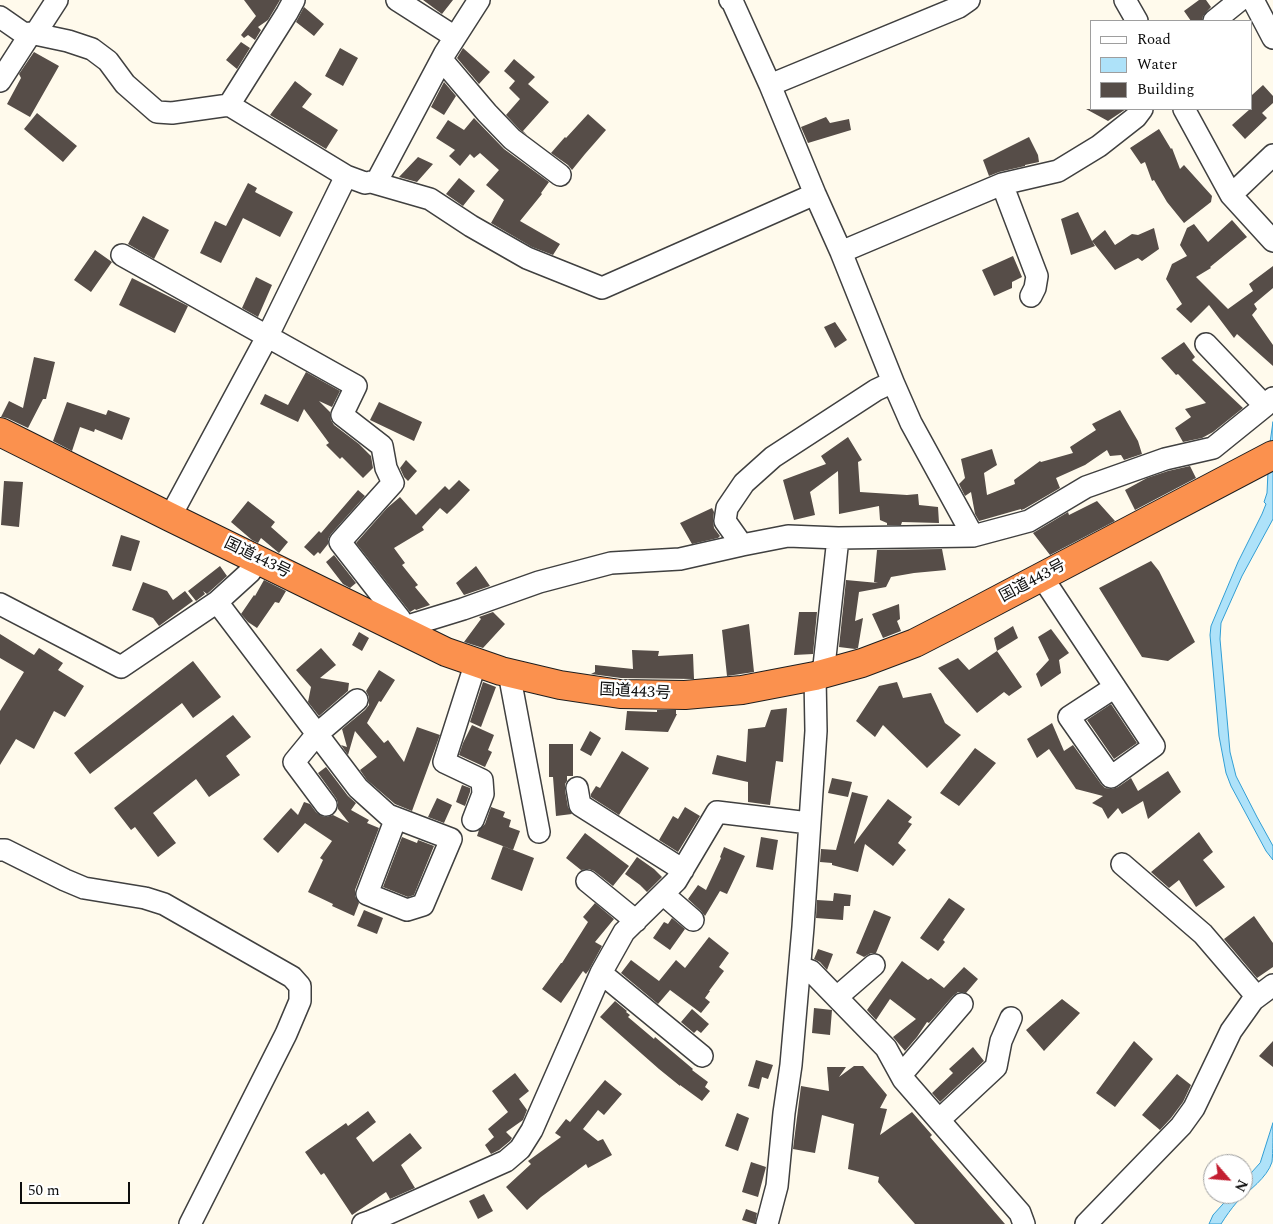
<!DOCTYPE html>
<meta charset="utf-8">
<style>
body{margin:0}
#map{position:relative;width:1273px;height:1224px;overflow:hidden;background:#fffaec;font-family:Spectral,serif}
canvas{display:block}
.legend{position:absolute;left:1090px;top:20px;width:162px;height:90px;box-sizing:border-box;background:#fff;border:1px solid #9e9e9e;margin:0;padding:6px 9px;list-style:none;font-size:15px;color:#0d0d0d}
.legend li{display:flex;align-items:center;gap:10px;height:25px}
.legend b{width:25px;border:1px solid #9e9e9e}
.north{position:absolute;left:1203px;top:1154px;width:50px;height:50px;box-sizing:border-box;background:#fff;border:1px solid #9e9e9e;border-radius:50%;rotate:117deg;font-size:14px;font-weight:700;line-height:20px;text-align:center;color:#0d0d0d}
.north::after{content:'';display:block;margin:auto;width:18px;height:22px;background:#c31e31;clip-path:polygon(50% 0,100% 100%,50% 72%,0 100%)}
.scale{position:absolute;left:20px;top:1182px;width:110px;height:22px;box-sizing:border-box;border:2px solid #0d0d0d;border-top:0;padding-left:6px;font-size:15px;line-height:18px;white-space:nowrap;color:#0d0d0d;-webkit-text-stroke:4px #fff;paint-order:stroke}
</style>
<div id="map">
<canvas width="1273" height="1224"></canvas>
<ul class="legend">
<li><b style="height:6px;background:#fff"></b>Road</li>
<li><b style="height:14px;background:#aee2f9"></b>Water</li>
<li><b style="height:14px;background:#564d48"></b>Building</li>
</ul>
<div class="north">N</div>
<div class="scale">50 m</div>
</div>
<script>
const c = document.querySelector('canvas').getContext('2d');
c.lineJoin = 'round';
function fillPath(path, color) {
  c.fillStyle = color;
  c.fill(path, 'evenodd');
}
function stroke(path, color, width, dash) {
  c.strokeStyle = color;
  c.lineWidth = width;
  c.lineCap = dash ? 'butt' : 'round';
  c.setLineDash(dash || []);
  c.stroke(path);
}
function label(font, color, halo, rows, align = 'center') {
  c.font = font + ' Spectral,"Noto Sans JP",serif';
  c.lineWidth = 5;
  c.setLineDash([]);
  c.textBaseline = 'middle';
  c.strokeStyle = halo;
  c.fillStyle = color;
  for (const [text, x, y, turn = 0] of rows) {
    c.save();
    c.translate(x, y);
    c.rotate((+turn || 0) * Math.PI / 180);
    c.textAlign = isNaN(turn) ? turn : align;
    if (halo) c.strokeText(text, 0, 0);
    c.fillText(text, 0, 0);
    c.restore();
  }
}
const water = new Path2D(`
 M1273,422V519L1242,576L1221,623L1220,639L1230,752L1236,776L1257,817L1273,846V860L1266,851L1231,786L1226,773L1219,736L1210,635L1211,626L1238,562L1262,514L1266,504L1264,502L1267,493L1269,450Z
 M1273,1123C1273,1133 1273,1153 1272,1162C1267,1178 1249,1190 1237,1202C1231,1209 1226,1216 1221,1224H1209L1213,1215L1232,1194H1243V1182L1260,1163Z`);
fillPath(water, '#aee2f9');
stroke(water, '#329ed4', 1);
fillPath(new Path2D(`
 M244,0H280L268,20L258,27L261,30L255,40L248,35L244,38L241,35L256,16Z
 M423,0H453L442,14Z
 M1199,0H1206L1211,7L1203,16L1202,21H1191L1184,11Z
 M304,7L324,24L314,36L296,22Z
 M241,42L250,48L237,69L226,60Z
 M340,48L358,58L343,86L325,76Z
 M463,48L490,72L479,84L457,58Z
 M34,52L59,66L30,117L7,104L21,78L19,74Z
 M514,59L535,77L528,84L549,102L523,131L527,135L520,130L506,115L520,99L509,88L515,81L504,71Z
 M295,81L312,94L302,107L338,130L326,149L270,115Z
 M444,82L456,96L444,115L431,107Z
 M1263,85L1273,96V103L1262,113L1267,118L1245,139L1232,125L1250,109H1252V95Z
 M1086,109H1126L1108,121Z
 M37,113L77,146L63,162L24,129Z
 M588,114L606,130L585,154L572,170L568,165L551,153L565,137L566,138Z
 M826,117L830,123L849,119L851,130L808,143L801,127Z
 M474,118L504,149L549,182L541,193L542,194L520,221L560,244L553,255L532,247L491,223L504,200L486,185L499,170L480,153L474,158L470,154L460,166L449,156L455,150L436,138L448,120L464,130Z
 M1159,129L1171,149L1172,148L1180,169L1184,165L1212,196L1211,202L1184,223L1167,202L1154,180L1152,181L1145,162L1141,164L1130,148Z
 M1029,137L1038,155L1039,162L1025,165V166L999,172L989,176L983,160Z
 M418,157L433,164L417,182L399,177Z
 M459,178L475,191L463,206L446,194Z
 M248,183L257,188L255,192L293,212L280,237L243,218L221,263L200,253L215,221L226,226Z
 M1078,212L1092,241L1105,230L1115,245L1132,234L1138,235L1154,228L1159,249L1142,261L1138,258L1115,270L1092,241L1095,246L1071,255L1061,219Z
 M143,216L169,230L154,259L128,244Z
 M1232,220L1247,237L1210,267L1211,268L1196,277L1228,309L1253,291L1249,284L1273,266V288L1254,304L1257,309L1252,315L1273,345V366L1237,334L1234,338L1209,305L1191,323L1176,309L1182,304L1166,279L1172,264L1187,256L1180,245L1187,228L1194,224L1208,242Z
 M95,250L112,262L91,292L74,280Z
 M1013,256L1022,277L1012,282V288L994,296L982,270Z
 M256,277L272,285L258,317L242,308Z
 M132,278L188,306L175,333L119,305Z
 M835,322L847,340L835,348L824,327Z
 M1184,342L1195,357L1192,360L1243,408L1213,432L1202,438L1183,442L1175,428L1191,417L1185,409L1206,403L1178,374L1176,375L1161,358Z
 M34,357L55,362L46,399H43L28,428L7,418L1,417L9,401L23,408Z
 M306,372L340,391L332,407L319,401L330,412L331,420L334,425L359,444L371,456L373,468L363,478L342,457L340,459L326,445L329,443L304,409L298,422L260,404L265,394L288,405Z
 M67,402L106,415L108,410L130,418L122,440L95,429L94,432L80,427L72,451L53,441Z
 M379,402L422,422L414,441L370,420Z
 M1120,410L1138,441L1142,454L1124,460L1121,455L1110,456L1107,450L1085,465L1056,478L1060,488L1024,509L1021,510V509L979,521L975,514L971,492L965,496L959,484L965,478L961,459L992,449L997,465L984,473L987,495L1015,484L1014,480L1040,461L1041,462L1073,453L1070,447L1096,430L1092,424Z
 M848,437L862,460L858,462L860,492L907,495L918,494L919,505L938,507L939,523L902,522L901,525H887V523L880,520L879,506L839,514L838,471L810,492L815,515L794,520L783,480L826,464L821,456Z
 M406,460L417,471L408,481L404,477L400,468Z
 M1190,466L1196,478L1135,510L1125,490L1147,478L1168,471Z
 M459,480L470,490L457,504L447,514L440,508L422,527L424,530L394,548L405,563L402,565L418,585L415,587L430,605L416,610L415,609L410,612L356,543L387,508L400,497L416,515L445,486L449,490Z
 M4,481L23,482L19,527L1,525Z
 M358,490L365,496L331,534L328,539V544L320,554L318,552L314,556L304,547L319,531L321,533Z
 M248,501L275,522L271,527L288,542L279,553L261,538L258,543L252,540L231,522Z
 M1097,501L1115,521L1050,555L1033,533L1068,512L1069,515Z
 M712,508L714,512L713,520L714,528L720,536L718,538L692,544L680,523Z
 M121,535L140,541L131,571L112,566Z
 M942,549L946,570L914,573L891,577L886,587L859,592L855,621L863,618L858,648L855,649L839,647L846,580L878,583L874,582L877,550Z
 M334,555L356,583L350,588L343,584L326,562Z
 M1151,561L1159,571L1195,642L1168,661L1142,657L1099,588Z
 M220,566L227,576L207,594L203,591L205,594L196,601L188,591Z
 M476,566L490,586L464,595L456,583Z
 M264,580L286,591L279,603L275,602L257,628L248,622L241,614L254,595L255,596Z
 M143,582L167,591L173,600L185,591L193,601L159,626L153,618L132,610Z
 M899,604L900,619L897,621L901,631L883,638L872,614Z
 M493,612L505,624L483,648L464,642L481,619L479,617Z
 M799,612H817L813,654L794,655Z
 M749,624L754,672L727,676L722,630Z
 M1013,626L1018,638L997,651L994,638Z
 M1051,629L1069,653L1059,660L1061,673L1041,687L1036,674L1049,660L1038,637Z
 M359,632L369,638L362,651L352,645Z
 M0,634L34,655L39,648L63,663L58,670L84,686L65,717L54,711L34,749L16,739L0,765V711L24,672L0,658Z
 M321,648L336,665L320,678L349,683L348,691L319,716L308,702L311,687L296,670Z
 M632,650L659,651L658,656L693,654L694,679L621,678L591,674L595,672V665L633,669Z
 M997,651L1022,687L1009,696L1004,692L977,713L938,668L958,658L969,670Z
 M193,661L221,697L193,718L182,703L90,774L74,753Z
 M379,670L395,680L381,702L379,701L367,723L384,743L388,740L404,762L417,727L440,735L412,811L395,804L367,780L360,770L377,757L355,731L348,755L341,745L347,747L342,729L365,710L369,705V697L366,691Z
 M483,682L496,687L481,727L470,722Z
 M897,682L903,698L931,693L945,723L961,735L927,768L883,725L875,737L856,721L879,686Z
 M1111,704L1137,743L1114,759L1087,720Z
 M787,708L783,762L776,761L770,805L748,802V782L712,774L717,755L746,762L748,729L765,727L771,710Z
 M657,710H676V714H677L668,732L625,730L627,711L657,712Z
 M233,715L251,737L226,756L240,775L209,797L196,779L153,813L176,843L158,857L135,827L131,830L114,808Z
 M1052,723L1064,751L1073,745L1101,784L1105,788L1112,789L1118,787L1131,778L1138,791L1168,771L1181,792L1148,819L1143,801L1122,814L1118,808L1108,819L1102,808L1092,803L1103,796L1076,789L1049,749L1037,758L1027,739Z
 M472,725L494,735L488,750L492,752L485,767L459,755L463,743Z
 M590,731L601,738L591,756L580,750Z
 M549,744H573V776H567V781L565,784V790L568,807L572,814L556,816L553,777H549Z
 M975,748L996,763L959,806L940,793Z
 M622,751L649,768L619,815L591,797V794L596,786L600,788Z
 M326,767L348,796L356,803L351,810L369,820L367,823L379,828L355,890V896L359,903L354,916L332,906L333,904L308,892L323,860L320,858L332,841L305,823L278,853L263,839L291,808L298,815L304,802L310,804L316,812L321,816L327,817L333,815L349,823L338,809V803L336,798L318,773Z
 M832,778L852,782L848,797L828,793Z
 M462,785L470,788V792L465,806L456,802Z
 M852,792L868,796L854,844L888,799L912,817L908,822L912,824L898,843L906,850L893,866L865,844L858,872L832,865V863L820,862L821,849L836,850Z
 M437,798L452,805L444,823L428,817Z
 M491,807L505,812L503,817L511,820L509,827L520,831L513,850L477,836L479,830L485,824Z
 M685,807L700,816L678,852L659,840L673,816L678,819Z
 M1199,832L1213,852L1203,860L1225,887L1196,907L1179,880L1169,888L1151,872Z
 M585,833L629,866L613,886L594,871L589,869L581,870L566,858Z
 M402,837L417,843L418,840L434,846L414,895L408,897L383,887Z
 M761,837L778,840L773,870L756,867Z
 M503,846L534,858L522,891L491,879Z
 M724,847L745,856L727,894L720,891L705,916L701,911L688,899L698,885L706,890L721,858L720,857Z
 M637,857L654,869L662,877L647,892L640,885L625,874Z
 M834,893L851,895L850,906H844L843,920L816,918L817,900L833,901Z
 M949,898L965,909L943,940L945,942L938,951L920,938Z
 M595,903L614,919L595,942L602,946L589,970L586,974L583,971L561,1003L542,989L561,963H562L588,922L583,917Z
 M364,910L383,918L377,934L357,926Z
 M874,910L891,917L876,953H871L864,957L856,953Z
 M1254,916L1273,943V967L1257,978L1224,939Z
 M672,918L685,929L670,950L653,938L664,922L668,924Z
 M709,937L729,953L719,967L724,971L709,991H710L705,998L710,1002L701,1013L670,990L658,1004L621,973L631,960L659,981L676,960L685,968Z
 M818,949L833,954L827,970L820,962L814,959Z
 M902,961L928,980L931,978L944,988L964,967L978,979L966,993L958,992L953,996L929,1023L927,1022L917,1037L905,1051L893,1037L916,1019L890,999L876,1020L867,1010Z
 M1062,999L1080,1013L1044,1051L1026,1030Z
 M615,1001L627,1011L626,1012L630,1015L628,1017L654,1039L655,1037L693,1069L692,1070L708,1082L705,1087L710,1091L702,1101L680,1085V1086L659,1069L600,1017Z
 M814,1008L832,1010L830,1035L812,1033Z
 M692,1009L709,1024L701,1033L697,1030L694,1033L681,1022Z
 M1134,1041L1153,1059L1115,1107L1096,1093Z
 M1273,1041V1067L1259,1056Z
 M973,1047L984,1061L940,1102L932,1093L953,1073L949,1069Z
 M756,1060L773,1065L768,1079L762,1077L759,1089L748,1086Z
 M854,1066H863L887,1095L880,1108L887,1109L880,1135L912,1112L932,1135L930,1137L1005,1224H915L878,1182L879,1177L848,1169L854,1124L822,1115L815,1153L793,1149L801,1086L829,1091L827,1067H846L839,1077Z
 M515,1073L529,1091L519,1099L527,1110L523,1120L506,1132L512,1138L510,1141L499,1150L491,1154L485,1145L494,1137L488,1129L508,1112L492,1091Z
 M1177,1074L1191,1085L1183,1102L1171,1118L1160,1130L1142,1115Z
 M605,1080L622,1094L604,1115L598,1110L583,1129L598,1141L603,1139L612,1155L588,1168L586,1164L541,1197L527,1210L506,1187L531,1164L528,1161L561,1137L555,1133L566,1119L570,1122Z
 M368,1111L376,1122L356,1138L373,1162L410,1133L422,1148L401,1165L415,1188L390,1199L386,1192L352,1215L324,1173L321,1175L305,1152L346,1123L348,1126Z
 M737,1113L749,1118L738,1151L725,1146Z
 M751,1162L766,1167L758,1197L742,1192Z
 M484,1194L493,1211L478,1219L469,1201Z
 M746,1209L757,1213L755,1224L742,1220Z`), '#564d48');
const minor = new Path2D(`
 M397,0L455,37
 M730,0L732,1L770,85L815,194L841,252L893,382L876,390L773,457L744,483L727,508L725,521L742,545L788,536L838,538L824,666L815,676L816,731L803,927L791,1065L784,1113L777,1186L767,1224
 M1125,0L1137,21
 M1253,0L1273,38
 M0,17L23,33L35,34L68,41L92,49L108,61L125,84L157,112L172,113L229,105L346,176L365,183L377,181L445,53L479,0
 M1214,21L1240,0
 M35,34L57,0
 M442,60L487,113L512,139L560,175
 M0,81L31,33
 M770,85L959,7L969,0
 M229,105L287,13L294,0
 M1184,109L1231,195L1273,241
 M371,182L430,199L471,226L527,258L602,288L815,194
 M1002,184L1037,276L1035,288L1031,296
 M1231,195L1273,155
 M841,252L1002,184L1058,171L1099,146L1136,117L1142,109
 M122,255L356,386L342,415L382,446L386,468L393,483L340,542L400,619L398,629L463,609L539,582L611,563L680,559L742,545
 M1206,344L1265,406L1273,398
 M170,517L267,337L346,176
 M973,536L1029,521L1086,487L1165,459L1213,448L1265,406
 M838,538L973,536L911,423L893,382
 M1042,577L1154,746L1111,777L1069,717L1115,687
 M217,602L358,788L388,815L396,818L451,839L423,905L407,910L367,894L396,818
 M0,604L121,667L217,602L250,572L258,560
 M509,673L539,832
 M577,788L580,805L683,870
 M326,805L294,762L317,734L357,700
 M473,820L483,794L482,780L444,762L476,662
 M0,850H5L65,880L84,888L145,898L164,904L292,977L300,986V1001L286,1034L190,1224
 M1122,864L1203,934L1257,997
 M587,881L636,921
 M663,894L693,920
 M800,967L811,971L886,1048L903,1079L1020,1213L1024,1224
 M601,973L702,1056
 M837,997L874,965
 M901,1075L962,1004
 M939,1120L996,1067L1001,1041L1011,1018
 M363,1224L369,1222L506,1161L520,1149L532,1130L601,973L624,932L676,881L717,812L809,823
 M1086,1224L1181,1126L1194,1108L1231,1031L1253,1000L1273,985`);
const highway = new Path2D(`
 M0,432L170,517L446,652L501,671L560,685L620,694L685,695L742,690L815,676L862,663L915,643L952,624L1273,455`);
stroke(minor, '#404040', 24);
stroke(highway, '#1e1e1e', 30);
stroke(minor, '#fff', 21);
stroke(highway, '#fb914e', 28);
label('16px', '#0d0d0d', '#fff', [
 ["国道443号",257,559,26],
 ["国道443号",1033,582,-28],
 ["国道443号",635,693,3]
]);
</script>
